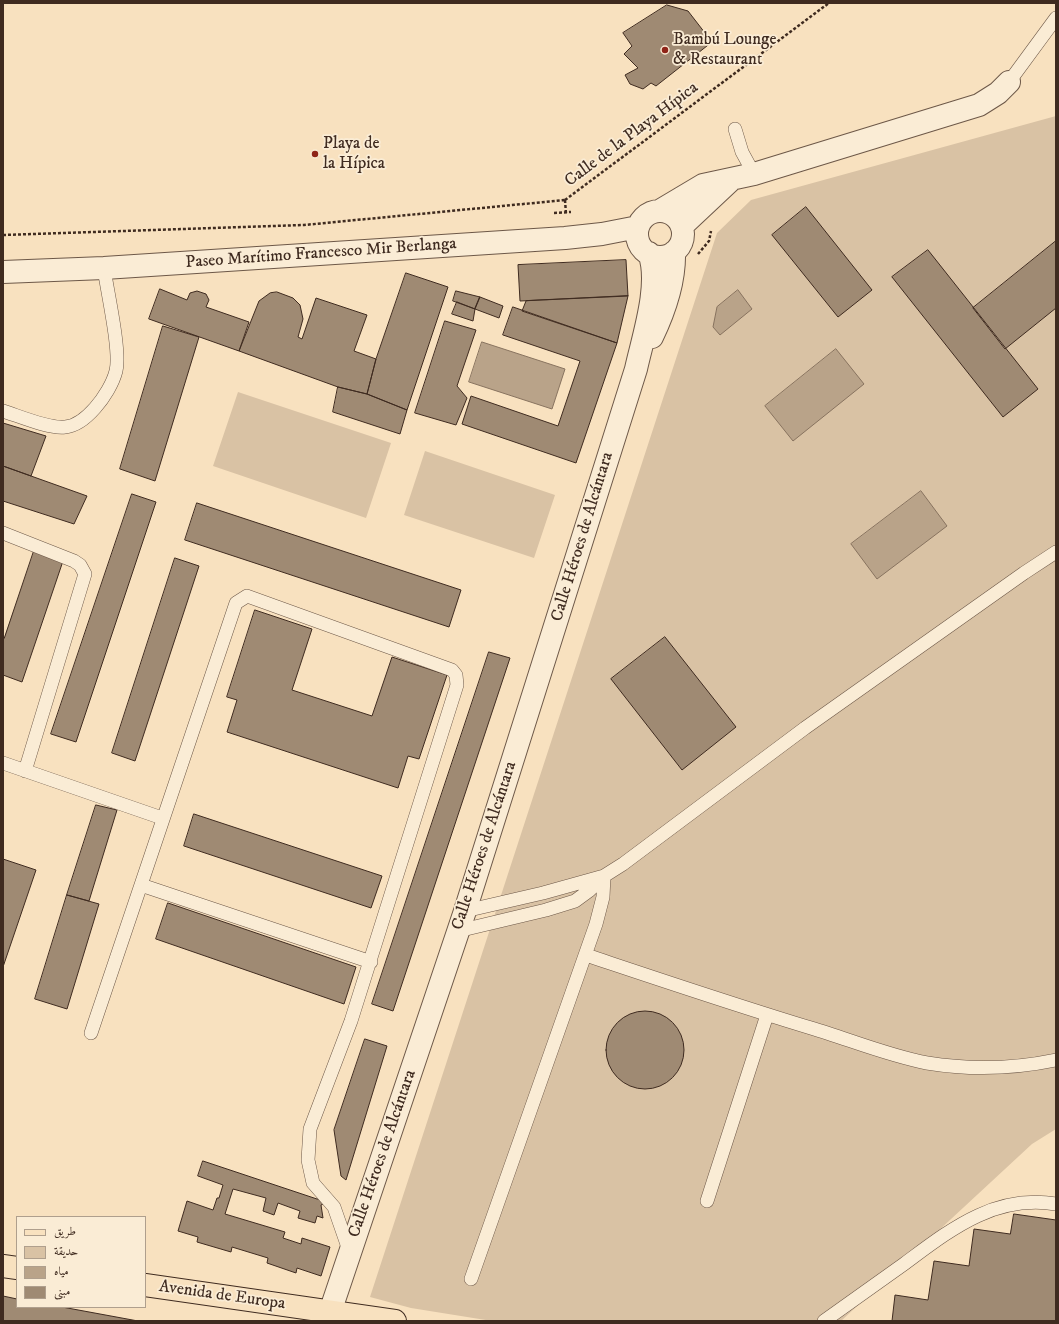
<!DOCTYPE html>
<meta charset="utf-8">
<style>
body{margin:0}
#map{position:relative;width:1059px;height:1324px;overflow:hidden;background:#f8e1bf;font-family:"IM FELL DW Pica",Amiri,serif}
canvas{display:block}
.frame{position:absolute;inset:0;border:4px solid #3f2b20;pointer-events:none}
.legend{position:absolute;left:16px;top:1216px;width:130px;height:92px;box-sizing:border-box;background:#faecd5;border:1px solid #af9f8d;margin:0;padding:5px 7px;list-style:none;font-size:12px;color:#3f2b20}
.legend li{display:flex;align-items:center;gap:8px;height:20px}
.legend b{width:20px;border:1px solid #af9f8d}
</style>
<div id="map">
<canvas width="1059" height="1324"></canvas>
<div class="frame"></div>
<ul class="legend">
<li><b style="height:5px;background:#f8e1bf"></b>طريق</li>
<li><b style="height:11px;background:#d9c2a4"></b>حديقة</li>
<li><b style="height:11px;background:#b9a389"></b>مياه</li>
<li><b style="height:11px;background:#9f8a73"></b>مبنى</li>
</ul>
</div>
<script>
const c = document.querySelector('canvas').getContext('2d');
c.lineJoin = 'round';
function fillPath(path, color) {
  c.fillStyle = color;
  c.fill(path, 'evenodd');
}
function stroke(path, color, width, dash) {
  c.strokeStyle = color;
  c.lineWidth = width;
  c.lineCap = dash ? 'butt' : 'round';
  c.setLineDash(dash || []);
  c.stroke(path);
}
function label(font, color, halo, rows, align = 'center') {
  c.font = font + ' "IM FELL DW Pica",serif';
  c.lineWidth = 3.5;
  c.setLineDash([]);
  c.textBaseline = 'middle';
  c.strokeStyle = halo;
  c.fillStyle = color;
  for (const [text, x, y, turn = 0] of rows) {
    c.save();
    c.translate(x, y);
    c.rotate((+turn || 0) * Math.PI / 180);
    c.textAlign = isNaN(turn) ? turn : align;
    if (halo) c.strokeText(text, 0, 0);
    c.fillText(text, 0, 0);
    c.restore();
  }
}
fillPath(new Path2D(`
 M1056,116V1129L1032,1144L841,1321H492L411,1308L370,1297L717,233L751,200Z
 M238,392L391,443L366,518L213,466Z
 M425,451L555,495L534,558L404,515Z`), '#d9c2a4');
const water = new Path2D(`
 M738,290L752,309L720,335L713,327L717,307Z
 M482,342L565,369L552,409L469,382Z
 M836,349L864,384L793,441L765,406Z
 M921,491L947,526L877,579L851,544Z`);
fillPath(water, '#b9a389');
stroke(water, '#88735f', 1);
const building = new Path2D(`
 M667,5L688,11L712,42L656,86L651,83L643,89L630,84L625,75L638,68L624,54L632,46L623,33Z
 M806,207L872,290L838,317L772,235Z
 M1056,241V308L1005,349L973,308Z
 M928,250L1038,389L1003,417L892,277Z
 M626,260L628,296L520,301L518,265Z
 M406,273L448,287L407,410L367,394L376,359Z
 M160,289L187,300L190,293L197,291L206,294L209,300L206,307L249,322L239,351L149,319Z
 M456,291L480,297L475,309L453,301Z
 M277,292L293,298L300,305L303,319L298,337L302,339L316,298L367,315L354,351L376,359L367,394L338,387L239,351L259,301L270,293Z
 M628,296L617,343L522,311L526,301Z
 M480,297L503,306L499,318L475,309Z
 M457,302L475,309L473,321L452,314Z
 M513,307L617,343L576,463L462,424L471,396L558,426L580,361L503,335Z
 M445,321L476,330L457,386L467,398L456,425L415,413Z
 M163,326L199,337L155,481L120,469Z
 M338,387L367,394L407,410L400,434L333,412Z
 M3,423L46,436L31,476L3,466Z
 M3,466L87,496L74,524L3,501Z
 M132,494L156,502L76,742L51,734Z
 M197,503L461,590L449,627L185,540Z
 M34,551L63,561L22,682L3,675V637L4,638Z
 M175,558L199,566L135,761L112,753Z
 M255,610L312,629L292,690L372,716L392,657L447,675L419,759L408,756L398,788L227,732L237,700L227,697Z
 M665,637L736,727L682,770L611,679Z
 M489,652L510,658L393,1011L372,1004Z
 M96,805L117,810L89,901L67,895Z
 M194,814L382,876L371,908L184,846Z
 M3,859L36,870L3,967Z
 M67,895L99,904L67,1009L35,999Z
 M168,903L356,967L344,1004L156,939Z
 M606 1050a39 39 0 1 1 78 0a39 39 0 1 1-78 0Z
 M365,1039L387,1046L346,1180L341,1176L334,1130Z
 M203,1161L317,1199H321L323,1204L321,1205L323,1218L317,1216L315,1223L298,1218L300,1211L278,1203L274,1215L263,1211L266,1198L233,1189L225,1214L285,1232L283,1238L301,1244L302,1238L330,1247L321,1276L297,1268L296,1273L267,1263L268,1258L232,1247L231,1252L197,1242L198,1237L178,1231L187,1201L213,1210L217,1198H219L223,1185L198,1176Z
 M1014,1214L1056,1220V1321H892L895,1295L928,1300L934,1261L969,1266L974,1229L1010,1234Z
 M3,1296L17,1299V1307H62L138,1321H3Z`);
fillPath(building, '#9f8a73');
stroke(building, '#3f2b20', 1);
const service = new Path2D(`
 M1009,82L1056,18
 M735,129L742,152L754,174
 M3,411C19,416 49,429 65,427C77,426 88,416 95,408C104,398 113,383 116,371C121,351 107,291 104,268
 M3,533L74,561L80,565L85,574L25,771
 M3,763L162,818
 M141,885L371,962
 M465,911L543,893L604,876
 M458,931L546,910L575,901L590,890L604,876L623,864L805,728L1024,573L1056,552
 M586,955C661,980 735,1005 811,1028C848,1039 889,1056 927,1063C970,1070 1013,1069 1056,1060
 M91,1033L236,603L247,596L452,670L456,675L457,685L351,1021L310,1129L308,1160L313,1183L334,1207L350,1253
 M707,1201L767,1015
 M471,1279L596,924L603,897L604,876
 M824,1321C851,1302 877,1283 904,1264C950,1230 994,1194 1056,1204`);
const minor = new Path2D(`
 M661,210L703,185L754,174L979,105L998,93L1009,82
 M637 234a23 23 0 1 1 46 0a23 23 0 1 1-46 0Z
 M682,226L731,180
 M3,272L104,268L565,238L602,234L638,227
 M652,337C665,310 675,282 674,252
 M327,1321L465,911L636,369C643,337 661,284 649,253`);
const primary = new Path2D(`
 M3,1266L17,1268
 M145,1285L395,1321`);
stroke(service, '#6d5848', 14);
stroke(minor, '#6d5848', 24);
stroke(primary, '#3f2b20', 24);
stroke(new Path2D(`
 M565,200L829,3
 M565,200L566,214
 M554,213L571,212
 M3,235L304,225L565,200
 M698,254L709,241L711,231`), '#3f2b20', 2.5, [3, 2]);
stroke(service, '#faecd5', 13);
stroke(minor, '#faecd5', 22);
stroke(primary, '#f8e1bf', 22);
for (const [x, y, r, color] of [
 [665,50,4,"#8f2418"],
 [315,154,4,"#8f2418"]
]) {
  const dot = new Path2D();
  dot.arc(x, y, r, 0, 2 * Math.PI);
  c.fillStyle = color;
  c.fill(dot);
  stroke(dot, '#faecd5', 1.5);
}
label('17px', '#3f2b20', '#faecd5', [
 ["Bambú Lounge",673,40],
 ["& Restaurant",673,60],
 ["Playa de",323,144],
 ["la Hípica",323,164]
], 'left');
label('17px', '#3f2b20', '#faecd5', [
 ["Calle de la Playa Hípica",632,135,-37],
 ["Paseo Marítimo Francesco Mir Berlanga",321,254,-4],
 ["Calle Héroes de Alcántara",583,537,-73],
 ["Calle Héroes de Alcántara",485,846,-72],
 ["Calle Héroes de Alcántara",383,1154,-71],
 ["Avenida de Europa",222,1296,8]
]);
</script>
